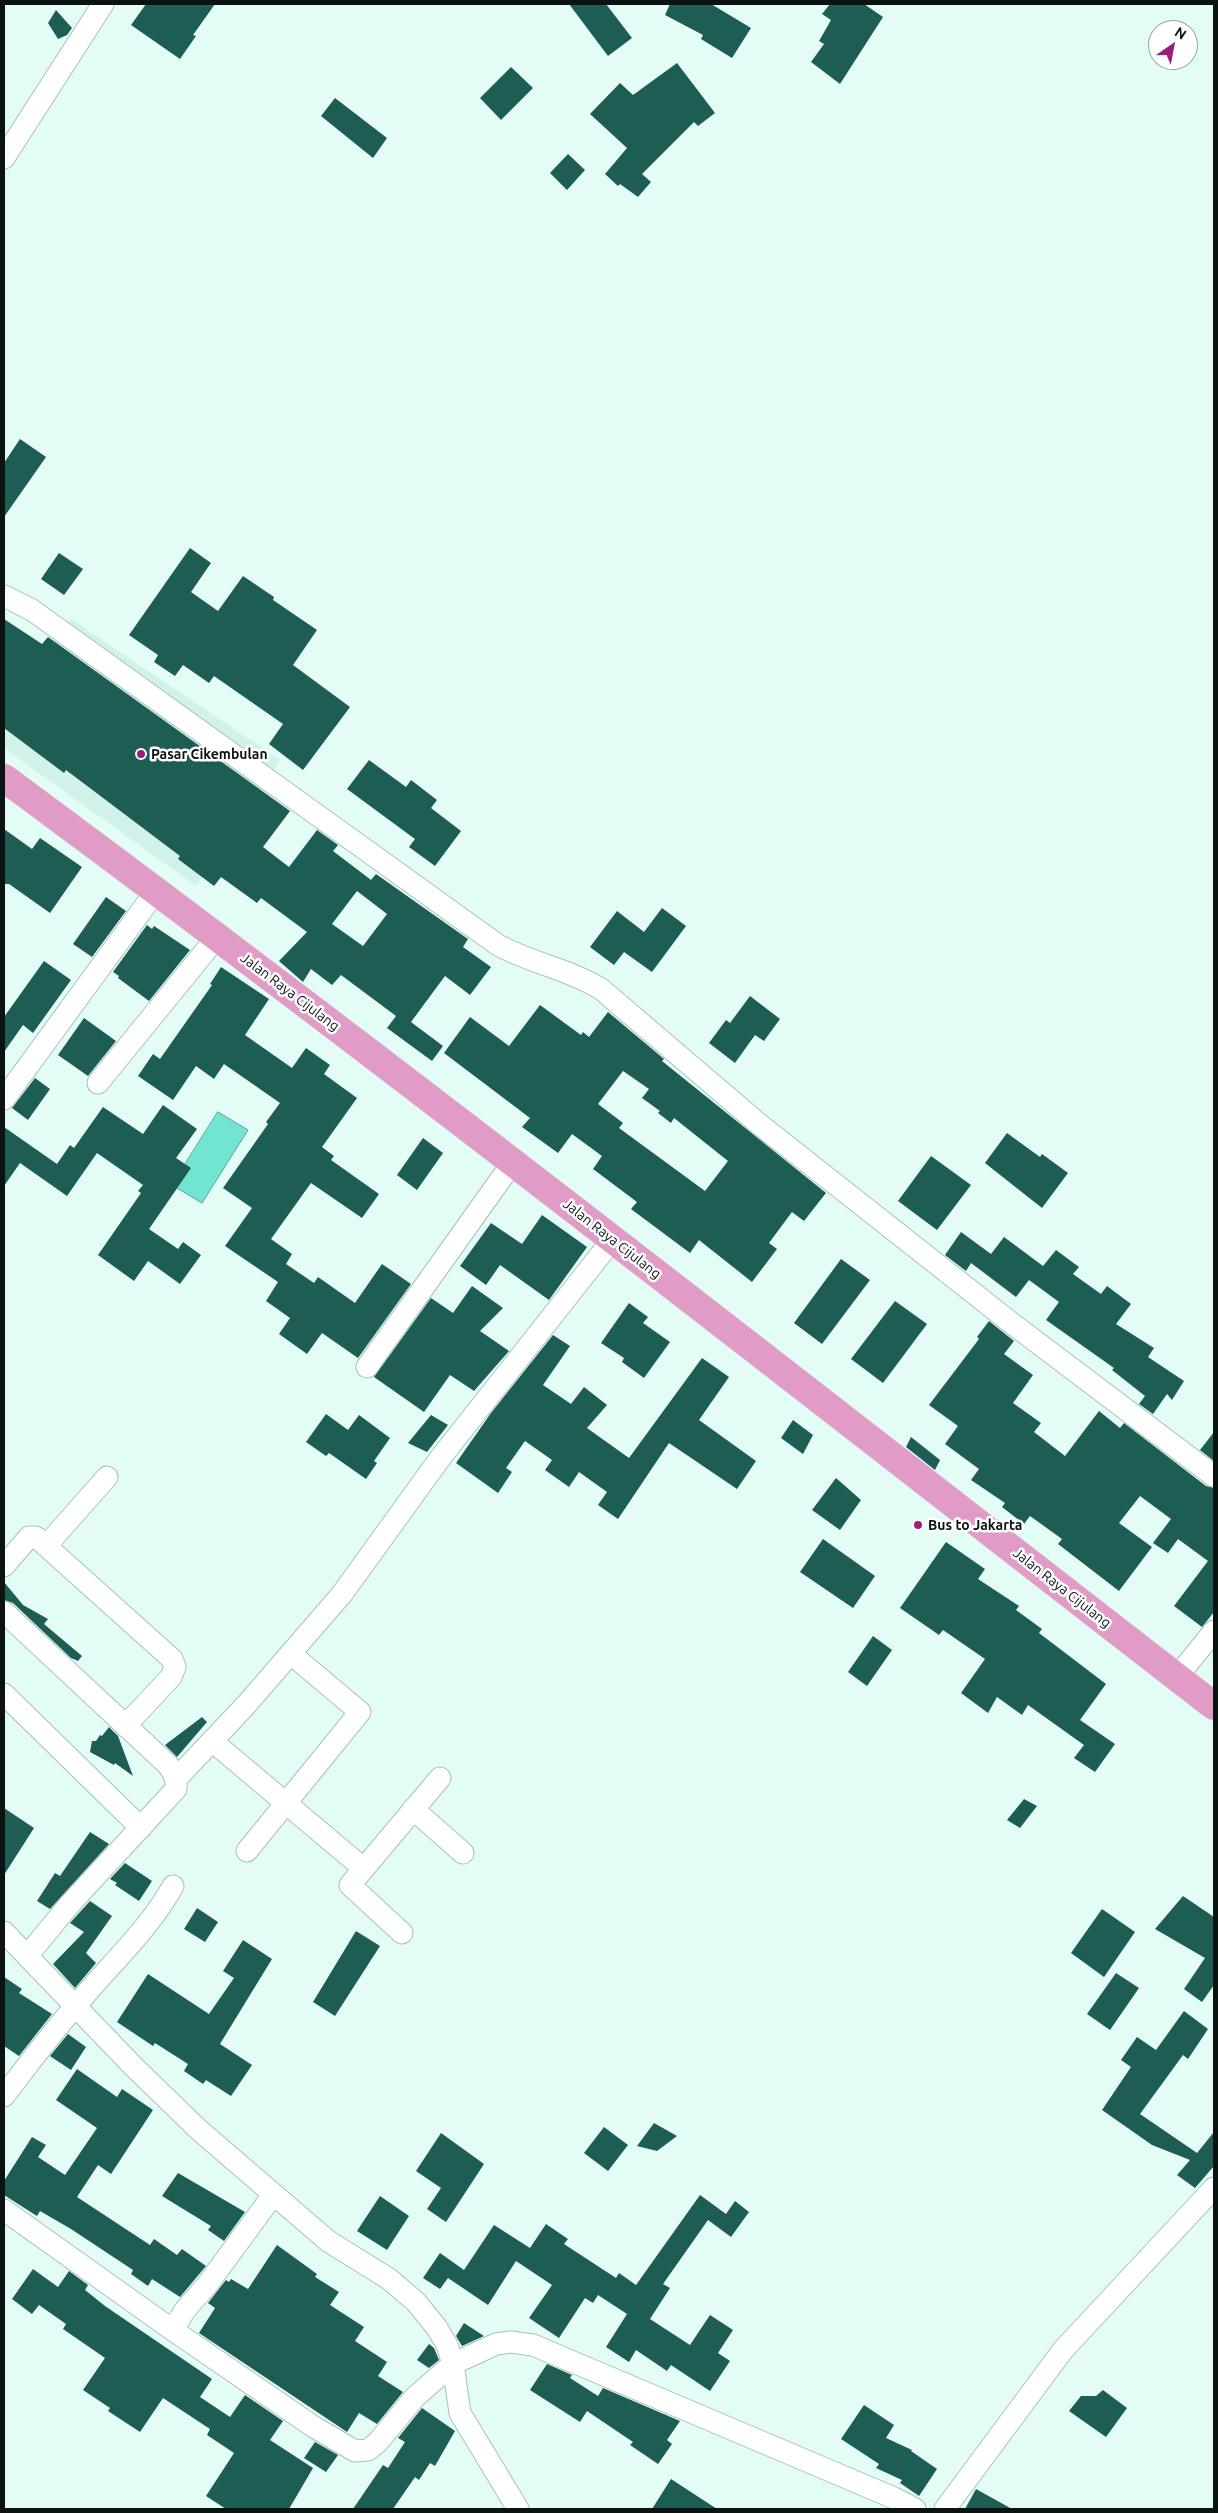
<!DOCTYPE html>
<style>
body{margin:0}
#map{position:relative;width:1218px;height:2513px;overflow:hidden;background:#e4fcf6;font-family:Ubuntu,sans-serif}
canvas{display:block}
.frame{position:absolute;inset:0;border:5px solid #0a1311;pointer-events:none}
.north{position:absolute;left:1148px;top:20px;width:50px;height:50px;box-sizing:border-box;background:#fff;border:1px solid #9da1a0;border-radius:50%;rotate:33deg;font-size:14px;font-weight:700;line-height:20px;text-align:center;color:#0a1311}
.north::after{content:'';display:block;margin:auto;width:18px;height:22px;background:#981f79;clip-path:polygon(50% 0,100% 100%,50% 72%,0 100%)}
</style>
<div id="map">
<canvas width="1218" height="2513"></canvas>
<div class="frame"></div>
<div class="north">N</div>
</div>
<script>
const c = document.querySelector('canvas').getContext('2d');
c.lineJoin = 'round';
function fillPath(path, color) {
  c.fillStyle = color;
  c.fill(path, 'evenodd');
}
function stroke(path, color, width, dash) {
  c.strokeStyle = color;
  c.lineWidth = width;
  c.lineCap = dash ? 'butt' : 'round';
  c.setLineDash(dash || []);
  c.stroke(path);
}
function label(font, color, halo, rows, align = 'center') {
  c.font = font + ' Ubuntu,sans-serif';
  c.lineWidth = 5;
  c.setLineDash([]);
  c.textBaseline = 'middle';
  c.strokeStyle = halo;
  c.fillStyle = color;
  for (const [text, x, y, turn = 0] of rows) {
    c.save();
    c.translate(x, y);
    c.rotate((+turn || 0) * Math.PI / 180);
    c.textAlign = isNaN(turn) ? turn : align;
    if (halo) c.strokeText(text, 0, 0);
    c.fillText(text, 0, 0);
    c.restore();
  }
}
fillPath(new Path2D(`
 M71,619L280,760L196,886L4,748V700Z`), '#d1f1eb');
const water = new Path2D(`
 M218,1112L248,1130L202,1203L172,1185Z`);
fillPath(water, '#71e5d1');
stroke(water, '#52a697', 1);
fillPath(new Path2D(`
 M146,4H215L193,35L196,36L180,59L131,25Z
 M569,4H606L632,38L608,56Z
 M670,4H711L751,28L732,58L701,39L703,35L665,15Z
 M830,4H864L883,17L840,84L811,62L824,44L819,41L831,20L822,14Z
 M56,10L72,28L67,35L58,39L48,23Z
 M677,63L715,113L698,126L694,122L642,174L651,182L638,197L620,184L618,186L605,174L627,148L590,114L620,83L633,95Z
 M511,67L533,88L501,120L480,98Z
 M335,98L387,138L373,158L321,116Z
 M568,154L585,170L567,190L550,173Z
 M20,439L46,457L4,517V463Z
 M190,548L211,563L191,592L218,611L243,576L274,597L273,600L317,630L293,665L350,707L303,770L269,744L283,724L214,676L209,683L183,665L175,676L154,662L158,655L129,635Z
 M59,553L83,569L64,595L41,579Z
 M4,619L42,644L48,637L290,811L263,847L289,867L317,830L338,845L333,851L371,880L376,874L468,939L463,947L491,967L470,995L445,976L411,1022L443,1046L432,1061L387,1028L396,1016L341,975L332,985L311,969L303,982L279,961L307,932L261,898L257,903L221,877L214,886L178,859L180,856L66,770L64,773L4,728ZM357,891L387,914L363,946L332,924Z
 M369,760L406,787L411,780L437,800L431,808L461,831L435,866L409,847L415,839L347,789Z
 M4,829L32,849L40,838L82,867L50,913L9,884H4Z
 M106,897L126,911L92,957L73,944Z
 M662,908L686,926L652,972L624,952L614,965L590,947L617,911L644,932Z
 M147,925L152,929L154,926L190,950L149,1001L118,978L119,976L113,972Z
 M44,961L71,980L33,1033L23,1025L4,1052V1017Z
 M221,967L269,999L245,1035L292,1068L306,1048L330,1065L324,1074L357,1098L322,1147L334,1156L331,1160L379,1194L362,1218L311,1183L271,1239L292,1254L286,1264L314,1283L318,1277L355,1303L382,1264L411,1284L358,1358L322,1333L307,1354L279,1334L290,1318L266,1301L278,1282L225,1246L252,1208L223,1188L268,1124L266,1122L280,1103L224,1064L214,1079L196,1066L173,1100L138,1076L153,1054L160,1059L212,985L210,984Z
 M750,996L780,1019L764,1041L755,1035L735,1063L709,1043L726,1020L730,1023Z
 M540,1005L581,1035L583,1032L589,1037L608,1012L664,1059L662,1061L826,1193L804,1221L792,1212L769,1243L777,1249L752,1282L699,1240L690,1253L631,1209L637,1202L593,1169L602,1156L572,1134L558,1153L522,1127L530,1118L444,1053L470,1017L509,1046ZM623,1071L649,1089L642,1098L660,1111L658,1113L671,1123L674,1118L728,1161L705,1191L619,1128L623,1123L598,1104Z
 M84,1018L116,1041L88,1076L58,1055Z
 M35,1078L50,1089L28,1120L12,1108Z
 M163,1105L197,1129L176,1158L191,1168L149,1229L178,1249L183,1242L201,1255L180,1284L148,1261L134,1281L98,1255L141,1193L138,1191L143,1185L97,1153L67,1196L20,1163L4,1186V1127L57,1164L70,1145L74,1148L103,1107L143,1134Z
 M1007,1133L1040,1157L1042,1154L1068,1173L1042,1208L985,1163Z
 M423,1138L443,1153L417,1190L397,1175Z
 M931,1156L971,1185L937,1230L898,1201Z
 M542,1215L587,1247L549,1300L500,1265L486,1285L460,1266L491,1223L522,1244Z
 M961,1232L991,1254L1004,1237L1043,1266L1056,1250L1079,1267L1073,1274L1101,1294L1107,1286L1131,1304L1116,1324L1154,1348L1148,1357L1184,1381L1172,1400L1167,1394L1153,1414L1139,1404L1145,1396L1112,1370L1114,1368L1046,1320L1059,1302L1029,1280L1016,1297L971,1263L966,1271L945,1255Z
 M841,1259L870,1280L822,1344L794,1323Z
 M472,1286L503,1308L480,1331L509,1351L474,1391L450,1375L424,1412L374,1377L431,1298L453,1313Z
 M895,1301L927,1324L883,1383L851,1359Z
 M629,1303L648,1317L643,1323L670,1342L644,1378L622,1362L624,1358L601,1343Z
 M989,1321L1014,1341L1004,1354L1033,1375L1013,1403L1041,1423L1034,1432L1065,1456L1099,1411L1120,1428L1124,1423L1206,1486L1214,1488V1612L1202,1627L1174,1606L1208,1561L1178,1539L1168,1553L1153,1543L1171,1519L1140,1496L1119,1523L1152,1547L1119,1591L1058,1544L1062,1539L1030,1516L1024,1524L1002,1507L1005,1503L971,1480L979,1469L945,1444L958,1426L929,1405L979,1339L977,1337Z
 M553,1335L570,1346L543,1385L571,1404L584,1387L607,1405L587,1428L629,1458L702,1358L729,1377L699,1420L756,1461L737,1489L669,1443L618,1519L598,1505L607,1492L579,1472L569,1487L545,1470L552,1460L525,1441L506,1468L512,1472L498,1493L456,1463L491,1413Z
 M326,1414L348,1430L359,1415L390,1438L374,1461L377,1463L366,1479L329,1453L326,1456L306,1442Z
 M431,1415L448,1425L427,1452L408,1443Z
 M793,1420L813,1435L803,1454L781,1438Z
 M1214,1432V1461L1200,1450Z
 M911,1437L940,1460L935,1470L906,1447Z
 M836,1478L861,1500L840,1530L812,1510Z
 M823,1539L875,1576L853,1608L800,1572Z
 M946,1542L985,1569L978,1579L1019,1606L1016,1610L1042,1629L1039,1633L1106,1684L1080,1720L1115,1744L1095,1772L1074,1758L1084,1745L1028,1705L1022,1715L997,1697L988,1713L961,1693L985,1659L943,1630L939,1635L900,1608Z
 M4,1582L23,1605L48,1619L44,1624L82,1656L78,1661L71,1658L13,1603L4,1600Z
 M873,1636L892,1650L867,1686L848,1672Z
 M202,1717L207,1722L177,1757L165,1745Z
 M109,1727L118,1736L133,1776L115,1763L114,1765L90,1752L92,1741H96L100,1735L102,1736Z
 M1024,1799L1037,1806L1020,1828L1007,1820Z
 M4,1808L34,1828L4,1875Z
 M90,1832L109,1844L50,1909L37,1901L55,1873L60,1876Z
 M125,1863L152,1881L139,1901L115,1885L117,1883L110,1879Z
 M1183,1896L1214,1917V1985L1202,2002L1184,1989L1205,1958L1155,1929Z
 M90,1901L112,1916L86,1953L96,1963L75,1988L53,1964L84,1932L70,1923Z
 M197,1908L218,1922L205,1942L184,1929Z
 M1102,1909L1135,1932L1104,1977L1071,1953Z
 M356,1931L380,1946L335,2016L313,2002Z
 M243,1940L272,1959L220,2044L252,2065L231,2096L206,2080L203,2084L184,2071L188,2064L155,2043L153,2046L117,2022L148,1974L209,2014L234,1978L223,1971Z
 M1116,1973L1139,1988L1110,2030L1087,2014Z
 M4,1977L22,1989L19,1993L52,2014L19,2056L4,2046Z
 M1184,2011L1208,2029L1188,2059L1183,2055L1140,2114L1197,2153L1214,2132V2166L1195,2188L1177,2175L1190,2160L1152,2145L1102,2110L1131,2067L1121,2060L1137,2037L1156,2050Z
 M68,2034L86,2047L71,2070L50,2056Z
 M77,2069L117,2097L122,2089L153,2110L111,2174L98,2165L77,2197L150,2245L154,2239L177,2255L182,2249L206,2266L180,2297L152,2279L148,2286L131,2274L133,2270L71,2229L40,2211L37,2216L4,2195V2181L32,2137L46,2145L38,2157L65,2175L97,2128L56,2100Z
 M654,2123L677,2136L657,2151L637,2146Z
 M604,2127L628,2145L608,2171L584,2153Z
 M441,2133L484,2164L446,2222L427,2209L441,2188L416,2171Z
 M178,2173L245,2212L224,2241L208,2230L211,2226L162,2196Z
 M700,2195L726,2214L735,2201L749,2212L731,2237L708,2220L663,2284L670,2288L650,2319L690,2345L710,2315L733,2330L718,2353L730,2361L710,2391L671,2365L667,2371L636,2350L629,2362L606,2347L627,2314L598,2295L593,2303L585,2298L559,2338L529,2318L552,2285L516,2261L488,2305L448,2278L440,2289L423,2278L440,2253L464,2270L494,2225L530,2248L546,2224L568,2239L564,2244L616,2278L619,2273L636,2285Z
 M380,2196L409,2216L387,2250L357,2231Z
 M277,2245L317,2274L315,2277L339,2292L330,2305L364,2327L355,2341L387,2362L378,2376L403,2392L377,2424L359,2413L347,2432L199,2333L215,2308L208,2303L226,2280L229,2282L231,2279L248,2289Z
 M33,2269L58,2287L69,2271L88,2285L85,2290L105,2306L212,2379L200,2397L230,2417L245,2395L283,2421L270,2440L313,2468L289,2509H226L206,2496L234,2453L207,2435L210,2429L163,2398L140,2432L108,2411L110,2408L83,2390L105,2358L63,2329L66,2324L39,2305L32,2314L12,2299Z
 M464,2323L484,2336L462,2346L456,2336Z
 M429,2344L434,2348L439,2360L429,2368L417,2360Z
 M547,2364L572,2375L570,2378L598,2396L603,2388L680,2421L667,2440L672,2444L658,2464L630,2445L633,2442L587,2411L580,2422L530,2390Z
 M1103,2390L1127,2408L1106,2437L1069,2411L1081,2396H1096Z
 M864,2405L894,2425L886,2438L912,2450L911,2451L937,2469L919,2496L900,2483L902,2480L876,2468L879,2464L841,2439Z
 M422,2408L455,2431L435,2466L430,2463L419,2480L415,2477L393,2509H353L383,2465L388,2468L405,2442L398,2438Z
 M315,2442L338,2455L326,2472L304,2458Z
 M671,2479L717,2509H652Z
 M976,2489L1012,2509H965Z`), '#1d5d53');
const minor = new Path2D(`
 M4,158L103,4
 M4,596L32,610L498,945C531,963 568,969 601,989L759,1124L1014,1325L1214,1476
 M98,1083L217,937
 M4,1099L156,891
 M367,1367L513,1162
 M46,1546L107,1477
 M4,1566L29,1537H36L172,1659L175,1667L171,1677L125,1726
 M4,1612L168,1765C174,1773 177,1780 176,1789L70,1904L27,1956
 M1177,1677L1214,1631
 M4,1694L141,1828
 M212,1741L363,1868
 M176,1779L246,1705L342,1594L441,1457L613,1239
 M413,1809L463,1853
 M247,1851L360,1712L291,1654
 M4,1932L133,2066L199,2130L328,2241L389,2279L416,2302L437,2328L447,2345L453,2364L460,2413L518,2509
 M402,1933L350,1885L440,1778
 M4,2096C30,2062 56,2027 85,1995C115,1960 151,1926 173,1886
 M4,2210L174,2331L314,2427L355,2451L368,2450L378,2442L415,2397L453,2364L496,2344L511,2342L533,2345L894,2498L915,2509
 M174,2331C182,2309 193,2302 207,2285C229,2255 251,2225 273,2195
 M945,2509L1063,2350L1214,2188`);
const highway = new Path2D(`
 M4,778C413,1080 812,1395 1214,1706`);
stroke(minor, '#a9c0bb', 23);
stroke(highway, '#dddede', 29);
stroke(minor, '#fff', 21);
stroke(highway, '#e09cc7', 28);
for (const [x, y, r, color] of [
 [141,754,5,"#981f79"],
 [918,1525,5,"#981f79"]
]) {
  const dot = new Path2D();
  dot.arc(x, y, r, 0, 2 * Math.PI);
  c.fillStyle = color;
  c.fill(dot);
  stroke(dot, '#fff', 2);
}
label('bold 14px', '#0a1311', '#fff', [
 ["Pasar Cikembulan",151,754],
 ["Bus to Jakarta",928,1525]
], 'left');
label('14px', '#0a1311', '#fff', [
 ["Jalan Raya Cijulang",290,992,37],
 ["Jalan Raya Cijulang",612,1239,38],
 ["Jalan Raya Cijulang",1062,1588,38]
]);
</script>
